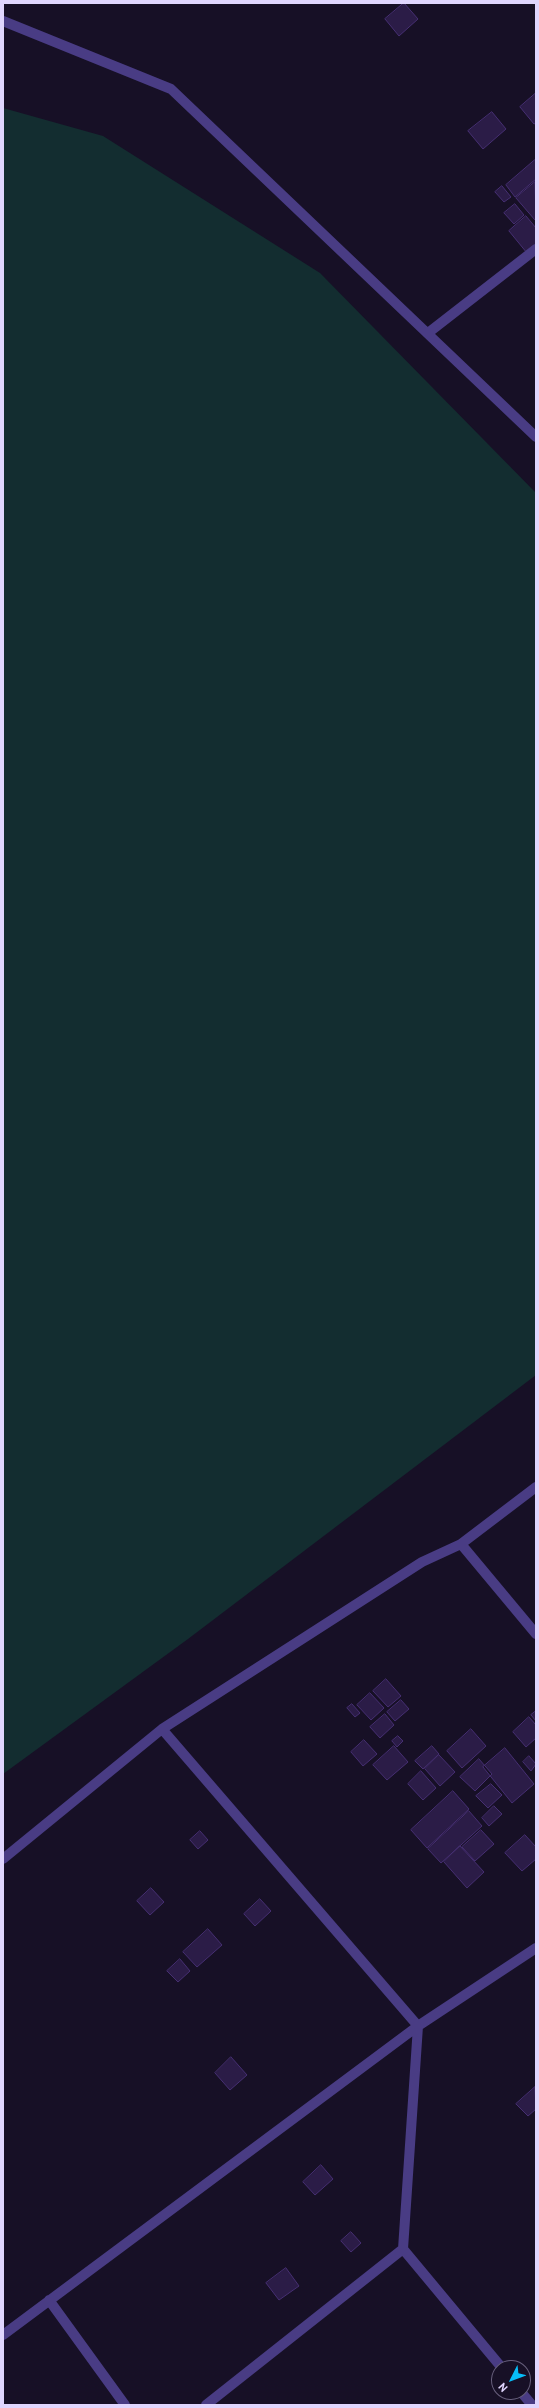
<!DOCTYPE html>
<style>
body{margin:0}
#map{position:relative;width:539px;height:2408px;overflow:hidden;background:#171026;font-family:"PT Sans",sans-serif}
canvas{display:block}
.frame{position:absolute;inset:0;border:4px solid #e0d6fe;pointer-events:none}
.north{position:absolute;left:491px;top:2360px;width:40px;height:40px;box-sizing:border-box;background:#171026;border:1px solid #675f7c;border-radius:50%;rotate:228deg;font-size:11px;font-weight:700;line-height:16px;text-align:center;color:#e0d6fe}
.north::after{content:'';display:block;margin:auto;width:14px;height:18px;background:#07bef9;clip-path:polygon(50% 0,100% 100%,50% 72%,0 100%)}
</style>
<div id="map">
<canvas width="539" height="2408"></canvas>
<div class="frame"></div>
<div class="north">N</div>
</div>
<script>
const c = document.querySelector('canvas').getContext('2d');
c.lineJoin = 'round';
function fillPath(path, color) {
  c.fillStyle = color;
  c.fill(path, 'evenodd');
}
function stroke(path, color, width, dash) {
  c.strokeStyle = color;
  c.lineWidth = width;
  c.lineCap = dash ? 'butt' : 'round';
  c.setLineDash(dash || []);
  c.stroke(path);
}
fillPath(new Path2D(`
 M3,108L103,136L320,273L536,493V1375L188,1639L3,1774Z`), '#132d30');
const building = new Path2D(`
 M404,3L418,19L399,36L385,19Z
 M536,93V123L534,124L520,107Z
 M492,112L506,129L483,149L468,131Z
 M536,159V179L515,197L506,185Z
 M535,182L536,219L535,220L516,198Z
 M502,186L511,197L504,202L495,192Z
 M515,204L524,215L514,224L504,213Z
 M526,216L536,228V245L527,253L509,231Z
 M386,1679L401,1696L388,1707L373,1691Z
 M370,1693L384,1708L371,1720L357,1705Z
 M401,1700L409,1709L395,1721L387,1712Z
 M352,1704L360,1713L355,1717L347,1708Z
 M536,1711V1721L531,1715Z
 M385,1714L394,1725L380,1738L370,1727Z
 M529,1717L536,1725V1738L526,1747L513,1732Z
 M471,1729L486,1746L462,1768L447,1751Z
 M398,1736L403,1741L397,1747L392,1741Z
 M364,1740L377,1754L363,1766L351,1752Z
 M394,1746L408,1762L387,1780L373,1765Z
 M432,1746L439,1754L423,1769L415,1761Z
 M505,1748L534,1784L512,1803L483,1767Z
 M439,1755L455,1772L440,1786L425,1769Z
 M529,1756L536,1764L531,1771L523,1762Z
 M479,1759L492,1774L475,1791L460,1777Z
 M421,1771L436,1788L423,1800L408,1784Z
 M491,1784L502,1795L488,1808L476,1796Z
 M453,1791L469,1809L427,1848L411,1830Z
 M494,1806L502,1814L489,1826L482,1818Z
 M469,1811L482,1826L441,1863L428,1849Z
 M481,1830L494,1844L475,1861L462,1847Z
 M200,1831L208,1840L198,1849L190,1840Z
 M525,1835L536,1847V1859L522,1871L505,1853Z
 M460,1846L484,1872L467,1888L444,1862Z
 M151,1888L164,1902L150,1915L137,1901Z
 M260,1899L271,1911L255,1926L244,1914Z
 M208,1929L222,1945L197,1967L183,1952Z
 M180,1959L190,1971L178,1982L167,1971Z
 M231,2057L247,2075L230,2090L215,2073Z
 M535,2087L536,2109L528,2116L516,2104Z
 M321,2165L333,2179L315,2195L303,2182Z
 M351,2232L361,2243L351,2252L341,2241Z
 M286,2268L299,2286L279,2300L266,2283Z`);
fillPath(building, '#2b1c47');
stroke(building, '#462f72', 1);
stroke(new Path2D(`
 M3,21L171,89L536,437
 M428,333L536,249
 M461,1544L536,1634
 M3,1859L162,1729L422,1562L461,1544L536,1487
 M49,2300L125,2405
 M3,2335L418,2026L162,1729
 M502,2368L403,2249L418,2026L536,1948
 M521,2392L532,2405
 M206,2405L403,2249`), '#493c84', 10);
</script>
